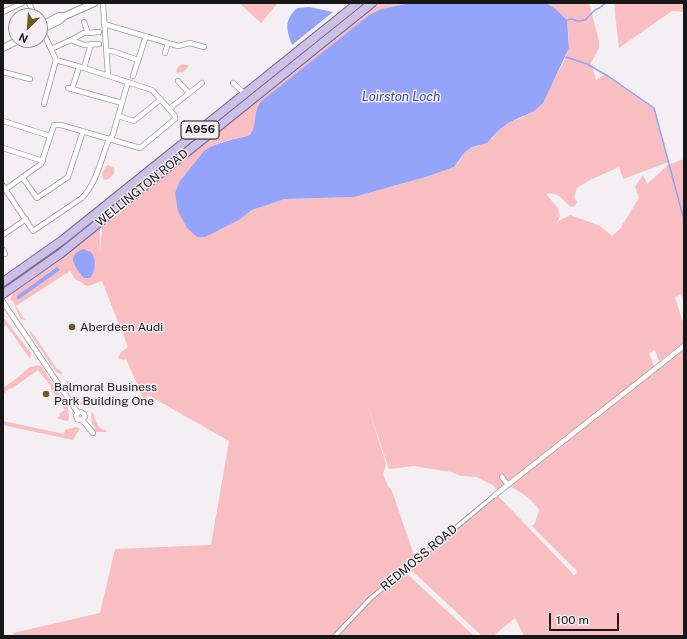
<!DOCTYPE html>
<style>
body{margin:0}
#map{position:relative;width:687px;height:639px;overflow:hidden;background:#f3eff3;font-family:"Public Sans",sans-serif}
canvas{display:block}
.frame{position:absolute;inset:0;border:4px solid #181718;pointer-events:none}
.north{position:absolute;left:8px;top:8px;width:40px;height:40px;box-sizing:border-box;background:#f3eff3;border:1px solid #9b999b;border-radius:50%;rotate:205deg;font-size:11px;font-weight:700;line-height:16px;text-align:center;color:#181718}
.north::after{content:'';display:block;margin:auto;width:14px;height:18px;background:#6b5927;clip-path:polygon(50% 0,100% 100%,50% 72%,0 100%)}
.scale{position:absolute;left:549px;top:613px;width:70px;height:18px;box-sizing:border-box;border:2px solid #181718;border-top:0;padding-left:5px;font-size:12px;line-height:14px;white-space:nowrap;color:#181718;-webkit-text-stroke:3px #f3eff3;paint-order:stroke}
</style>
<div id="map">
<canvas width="687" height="639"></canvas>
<div class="frame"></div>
<div class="north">N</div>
<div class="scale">100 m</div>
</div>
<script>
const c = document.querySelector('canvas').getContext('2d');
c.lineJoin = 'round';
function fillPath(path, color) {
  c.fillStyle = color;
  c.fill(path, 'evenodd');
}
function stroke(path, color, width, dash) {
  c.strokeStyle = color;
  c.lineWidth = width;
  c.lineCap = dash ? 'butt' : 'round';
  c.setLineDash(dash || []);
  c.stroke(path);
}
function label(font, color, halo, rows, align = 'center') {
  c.font = font + ' "Public Sans",sans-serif';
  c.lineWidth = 3;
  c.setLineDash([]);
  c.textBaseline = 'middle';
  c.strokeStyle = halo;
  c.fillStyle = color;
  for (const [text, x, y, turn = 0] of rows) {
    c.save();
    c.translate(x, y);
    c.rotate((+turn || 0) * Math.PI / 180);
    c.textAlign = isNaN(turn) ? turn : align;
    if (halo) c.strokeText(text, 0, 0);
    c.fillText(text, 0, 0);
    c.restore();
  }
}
fillPath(new Path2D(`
 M239,3H278L261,23Z
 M378,3H410L381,9L369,15L260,102C253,113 257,125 250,135C237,139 223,139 211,147C203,152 187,173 180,181L221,229L239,220L252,210L285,199L354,197L429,176L454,167L461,159L465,152L472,147L478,146L493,138L498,131L508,123L523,117L553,81L564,61L569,48V41L567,20L556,9L546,3H589L599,41V48L591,63L596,80L605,74L654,108L669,162L623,179L619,167L592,179L577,188L574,197L577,202L575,206L571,207C563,200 558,191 546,194L558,208L560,217L557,222L570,215L600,226L612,236L620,229L639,198L635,187L643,175L647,184L668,165L684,159V302L681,294L675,297L684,326V343L659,361L655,350L649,353L654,366V367L499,491L491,484L476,477L461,476L451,472L414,466L389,469L366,401L386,464L383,474L389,488H391L415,558L364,601L333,636H14L13,633L100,613L115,549L211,545L229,441L148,395L145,402L126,359L123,360L120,359L118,357L121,352L128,347L102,281L88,286L85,285L81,282L76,280L70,271L16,306L25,320H24L20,318L13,301L10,300L13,293L63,257L98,227L100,229V253L102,229L100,226L118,212H121L124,209V208Z
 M614,3H684V12L672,11L619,48Z
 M183,64L189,66L183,72L177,73C175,69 179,65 183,64Z
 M108,165L114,168C116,174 110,179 105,180L103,179L102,174L106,166Z
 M3,317L31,353L30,359L6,325L3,327Z
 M31,331L57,369H58L63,373L60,374L56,372L29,332Z
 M684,348V636H524L515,618L493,636H482L409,568L498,496L574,575L578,572L532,526L535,523L539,510C534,500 520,492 510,486Z
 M37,365L42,367L68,408L69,419L67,421L59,419L57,418L60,416L59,414L65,410L51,389V386L38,370L11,389L10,388L5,392L6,395L5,393H3V388L17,378L31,366L32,367Z
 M82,377L67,388L78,401L88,406L86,407L77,402L65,384L67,380L70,385Z
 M92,412C96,418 95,426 103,430L105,429L107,432H96L94,430L96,429L92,423L91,413Z
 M3,421L64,434L65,430L71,428V429L75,427L80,428L73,440L3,425Z
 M405,572L473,635L472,636H338L373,599Z`), '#f8bec1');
fillPath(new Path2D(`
 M410,3H546L556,9L567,20L569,48L543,103L534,111L508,123L498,131L487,143L472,147L465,152L454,167L429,176L354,197L285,199L252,210L239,220L205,237H197L187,228L178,211L175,193L180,181L204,151C218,141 234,140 250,135C257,125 253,113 260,102L369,15L381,9Z
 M309,7L333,12L292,45C286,28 284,21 297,8Z
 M84,249C87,251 91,251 93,255C96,261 95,273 90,278H84C76,268 64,256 84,249Z
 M57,267L60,270L19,299L17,298V296Z`), '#93a4fa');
stroke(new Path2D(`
 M567,20L572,19L578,21L585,20L595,10L601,7L605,3
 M566,57L587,64L608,76L654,108L684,220`), '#93a4fa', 1.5);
const pedestrian = new Path2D(`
 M335,636L371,598L495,495`);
const minor = new Path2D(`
 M29,3L35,16
 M103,3L108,75
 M3,12L22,3
 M104,24L178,46L190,43L204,47
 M40,25L56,60L44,104
 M88,33L99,32
 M71,40L84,33H88L84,22
 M51,49L71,40L84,45L99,44
 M107,51H112L138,60
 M165,53L168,43
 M84,68L91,44
 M3,72L30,79
 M133,76L146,36
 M178,81L189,93
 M233,83L245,94
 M68,88L122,103
 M72,89L79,67
 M169,109L202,83
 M118,116L134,121L161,99
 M3,121L50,136
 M3,148L43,161
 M22,177L37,198L68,177L83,131
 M3,186L33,231L82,198C97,182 100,162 108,142C109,139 112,137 113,134L128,82
 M6,189L41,164L54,125H61L140,148L175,119V116L169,109L152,90L84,68L56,60
 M3,235L26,219
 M3,250L5,254
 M3,302L78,413L76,415L77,419L80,420L83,419L85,417L84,414L81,412L78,413
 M82,420L93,433
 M502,477L508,485
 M495,495L684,346`);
const tertiary = new Path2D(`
 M44,24L59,16H65
 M40,30L59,21L65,16L94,3
 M3,48L19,40`);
const primary = new Path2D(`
 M3,282L64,239L358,3
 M3,294L60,254L372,3`);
stroke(pedestrian, '#9e9a9f', 5.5);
stroke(minor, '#9e9a9f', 6);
stroke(tertiary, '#9e9a9f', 8);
stroke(primary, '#786a93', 10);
stroke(pedestrian, '#fff', 3.5);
stroke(minor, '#fff', 4.5);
stroke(tertiary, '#fff', 6);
stroke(primary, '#cdc0e6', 8);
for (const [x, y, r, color] of [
 [72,327,4,"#6b5927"],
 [46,394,4,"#6b5927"]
]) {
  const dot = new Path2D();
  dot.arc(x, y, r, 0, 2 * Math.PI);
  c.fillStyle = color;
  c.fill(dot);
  stroke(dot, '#f3eff3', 1.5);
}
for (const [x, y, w] of [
 [200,130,38]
]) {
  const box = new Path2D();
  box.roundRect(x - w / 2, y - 9, w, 18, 3);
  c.fillStyle = '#f3eff3';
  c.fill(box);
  stroke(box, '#181718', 1);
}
label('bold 11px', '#181718', null, [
 ["A956",200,130]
]);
label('12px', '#181718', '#f3eff3', [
 ["WELLINGTON ROAD",142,188,-39],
 ["REDMOSS ROAD",419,558,-40]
]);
label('12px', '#181718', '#f3eff3', [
 ["Aberdeen Audi",80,327],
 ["Balmoral Business",54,387],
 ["Park Building One",54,401]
], 'left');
label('italic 13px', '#3f49ab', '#f3eff3', [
 ["Loirston Loch",401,97]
]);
</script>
